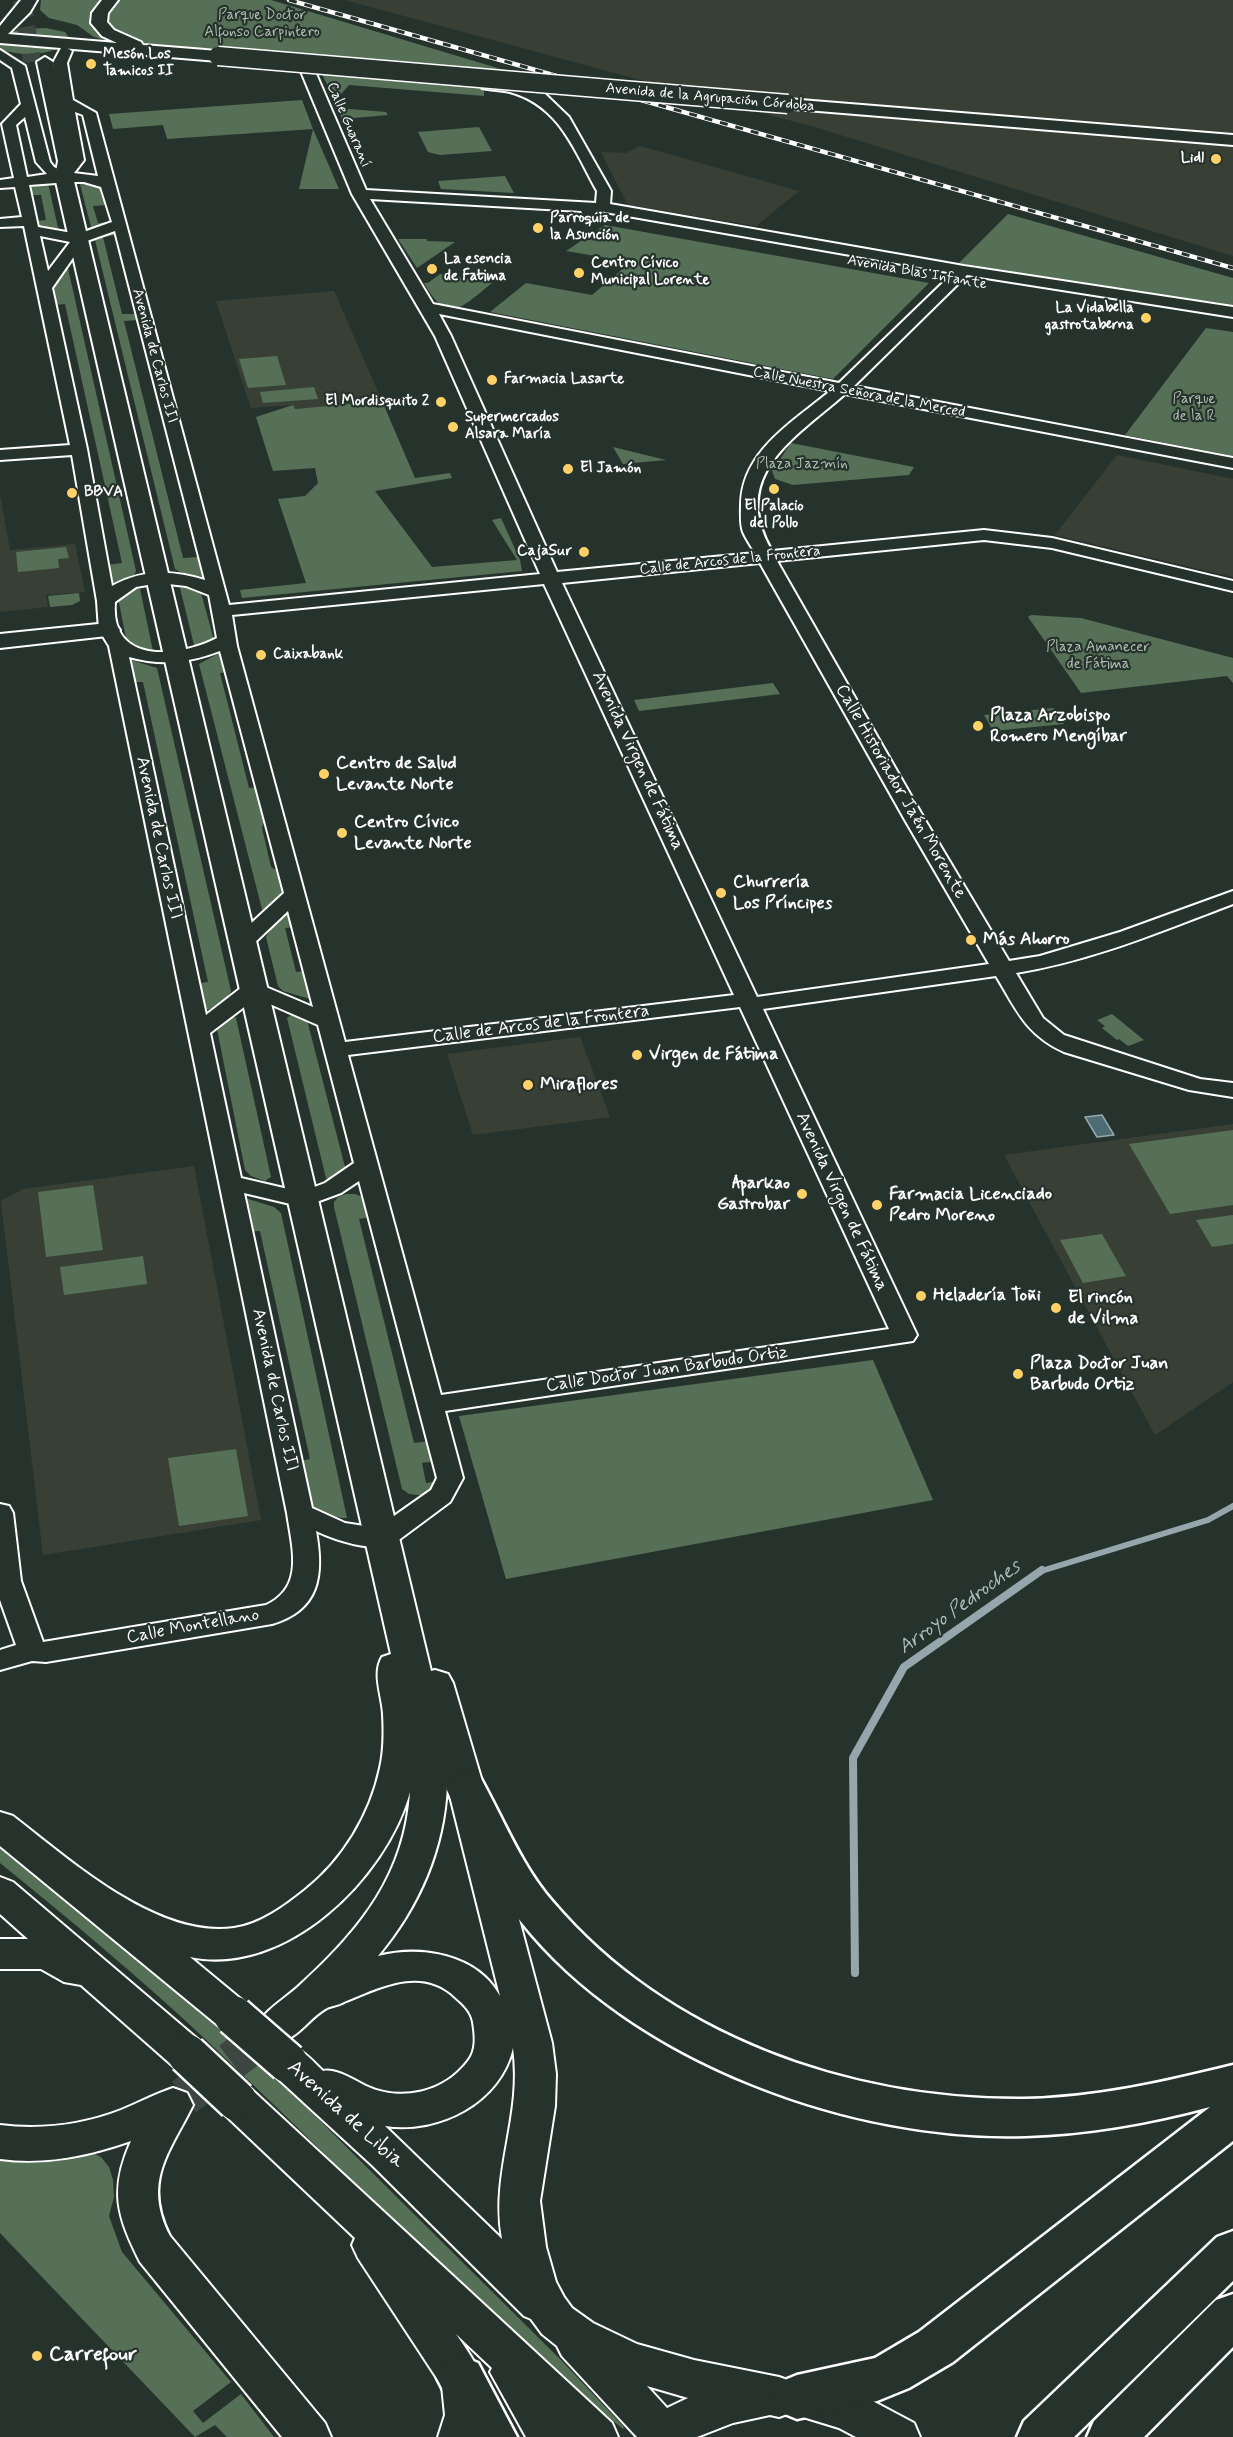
<!DOCTYPE html>
<meta charset="utf-8">
<style>
body{margin:0}
canvas{display:block;background:#26332d}
</style>
<canvas width="1233" height="2437"></canvas>
<script>
const c = document.querySelector('canvas').getContext('2d');
c.lineJoin = 'round';
function fillPath(path, color) {
  c.fillStyle = color;
  c.fill(path, 'evenodd');
}
function stroke(path, color, width, dash) {
  c.strokeStyle = color;
  c.lineWidth = width;
  c.lineCap = dash ? 'butt' : 'round';
  c.setLineDash(dash || []);
  c.stroke(path);
}
function label(font, color, halo, rows, align = 'center') {
  c.font = font + ' Mynerve,sans-serif';
  c.lineWidth = 4.5;
  c.setLineDash([]);
  c.textBaseline = 'middle';
  c.strokeStyle = halo;
  c.fillStyle = color;
  for (const [text, x, y, turn = 0] of rows) {
    c.save();
    c.translate(x, y);
    c.rotate((+turn || 0) * Math.PI / 180);
    c.textAlign = isNaN(turn) ? turn : align;
    if (halo) c.strokeText(text, 0, 0);
    c.fillText(text, 0, 0);
    c.restore();
  }
}
fillPath(new Path2D(`
 M345,0H1233V256L818,128Z
 M640,146L799,191L756,226L628,205L601,152L626,153Z
 M334,291L382,401L295,409L293,405L251,408L216,301Z
 M1117,455L1233,479V577L1055,535Z
 M0,495L10,550L75,544L85,592L46,595L48,607L0,612Z
 M580,1037L610,1117L473,1135L447,1054Z
 M1233,1124V1382L1155,1435L1004,1155Z
 M194,1166L261,1520L43,1555L1,1201L23,1189Z`), '#384036');
fillPath(new Path2D(`
 M41,0H271L504,70L231,48H178L112,42L94,37L77,25L49,18L40,10Z
 M46,28L65,32L71,40L4,34L22,29Z
 M0,42L61,47C44,56 18,56 0,49Z
 M322,74L484,87V96L349,85L335,101Z
 M302,100L313,129L167,139L163,125L113,129L109,114Z
 M337,108L386,112L388,115L342,119Z
 M479,127L492,151L440,155L428,152L418,132Z
 M313,129L339,189H299Z
 M505,176L514,193L441,189L438,181Z
 M79,180L102,185L108,205L93,206L98,223L109,222L92,231Z
 M48,183L59,232L36,228L35,221L46,220L41,195H30L29,187Z
 M1008,214L1233,278V308L959,263Z
 M605,225L929,283L833,379L490,312L526,283L592,295L631,262L566,251Z
 M113,231L116,235L103,237L122,314H136L138,320L124,321L183,558L200,557L204,577L180,572L175,569L95,240L96,237Z
 M398,239H427V241L455,242L417,268Z
 M67,264L136,571L133,578L111,588L107,565L122,563L65,304L53,305L55,281Z
 M440,274L492,283C462,307 448,326 424,283H428Z
 M1206,328L1233,332V456L1125,435Z
 M277,356L286,385L248,388L239,359Z
 M314,387L318,399L263,403L260,392Z
 M382,401L415,478L450,473L452,478L375,491L432,567L517,560L492,520L501,518L520,560L522,571L242,598L240,590L306,583L278,499L305,496L318,483L315,468L273,471L256,417L293,405L295,409Z
 M791,443L914,467L909,475L793,485L775,479L772,471Z
 M613,447L666,460L623,464Z
 M66,547L69,558L58,559L59,568L18,572L16,552Z
 M185,586L200,590L201,593L214,640L195,649L180,588Z
 M134,588L140,589L153,651L135,648L127,643L118,598Z
 M79,593L80,601L72,605L50,607L48,596Z
 M1031,615L1081,618L1233,658V683L1227,676L1081,693L1028,617Z
 M221,652L230,672L220,673L249,788L261,787L267,813L262,828L271,867L284,875L288,896L263,913L199,664Z
 M131,660L157,668L231,991C227,1001 213,1011 202,1010L195,984L208,982L143,682H133L128,661Z
 M773,683L780,694L639,711L634,700Z
 M1054,708L1064,724L993,731L984,715Z
 M289,911L295,927L285,928L296,972L307,971L313,997L310,999L283,991L278,986L266,937L274,924Z
 M1112,1014L1144,1040L1128,1046L1119,1039L1117,1040L1102,1028L1105,1026L1097,1020Z
 M233,1015L236,1018L271,1177L265,1181L251,1176L245,1170L216,1024Z
 M291,1015L307,1020L345,1167L344,1172L331,1180L326,1178L287,1018Z
 M1233,1130V1205L1170,1214L1129,1144Z
 M93,1185L103,1250L46,1257L38,1192Z
 M346,1194H355L365,1198L370,1217L359,1219L414,1443L430,1441L436,1461L422,1463L426,1483L441,1481L428,1496L409,1494L402,1489L334,1207V1202L338,1197Z
 M245,1198L274,1207L281,1213L347,1518C334,1519 309,1508 303,1494C299,1484 298,1472 295,1462L310,1459L260,1231L245,1232Z
 M1233,1215V1244L1212,1247L1196,1220Z
 M1102,1234L1126,1276L1083,1283L1060,1240Z
 M143,1256L147,1284L64,1295L60,1267Z
 M873,1360L933,1500L506,1579L459,1416Z
 M236,1449L248,1516L179,1526L168,1458Z
 M0,1845L206,2016L289,2090L561,2360L624,2427L623,2429C475,2307 342,2168 203,2037C138,1976 69,1919 0,1863Z
 M85,2149L101,2157L109,2167L113,2180L114,2197L109,2216L122,2252L231,2382L193,2411L203,2423L241,2394L274,2437H227L215,2425L195,2437L0,2233V2155Z`), '#557057');
const water = new Path2D(`
 M1102,1115L1114,1135L1097,1137L1085,1117Z`);
fillPath(water, '#4e6c74');
stroke(water, '#95a7ac', 1.5);
stroke(new Path2D(`
 M1038,1572L1208,1520L1233,1506`), '#95a7ac', 6);
stroke(new Path2D(`
 M855,1973L853,1758L904,1667L1042,1570`), '#95a7ac', 8);
stroke(new Path2D(`
 M22,0L32,62`), '#3c4742', 18, [18, 9]);
stroke(new Path2D(`
 M184,2097L276,2027`), '#3c4742', 39, [39, 20]);
const minor = new Path2D(`
 M66,47L72,51L67,63L73,100L96,113L229,605L540,574L435,336L352,194L300,69L302,66H312L314,69L366,190L596,203L597,191C574,150 560,106 510,92C501,90 491,90 482,88L480,85L482,82L487,81L519,86L534,93H544L569,117L611,191L610,204L964,266L1233,307V317L967,275L854,386L1233,458V468L845,394C795,438 728,475 772,551L984,530L1052,538L1233,581V591L1052,548L984,540L777,561L925,820L1009,961L1040,956L1120,932L1233,891V904C1162,931 1091,961 1016,973L1043,1018L1064,1035L1200,1079L1233,1083V1097L1189,1090L1064,1052C1026,1035 1016,1009 996,976L763,1009L917,1335L913,1341L445,1411L463,1478L450,1502L392,1545C369,1551 337,1541 316,1531C324,1575 320,1610 272,1624L46,1662L32,1661L0,1670V1650L16,1645L0,1600V1504L9,1506L13,1513L21,1581L43,1642L266,1605C305,1587 292,1548 287,1513L109,646L99,630L97,601L72,455L0,460V450L70,445L24,226L0,227V219L22,217L15,187L0,188V180L14,178L2,124L21,104L12,68L0,60V50L25,66L50,162L54,167L62,171L70,160L53,63L61,48ZM75,112L83,115L98,176L74,173L84,160ZM25,117L36,162L47,174L27,177L16,125ZM70,182H84L101,187L112,222L78,234L38,227L29,185ZM370,199L581,211L584,217C596,220 592,213 599,211L953,273L839,383L433,304ZM115,231L205,580C173,570 142,569 112,586L87,449L52,288L84,242ZM40,236L70,242L48,271ZM439,314L830,391C793,422 742,451 741,504C741,513 740,524 743,532C746,539 751,546 755,553L557,572L451,336ZM760,563L905,820L989,964L757,997L562,583ZM159,583L186,586L209,595L217,638C178,658 110,665 115,602L136,587ZM544,584L734,995L345,1042L237,646L232,615ZM220,651L284,893L232,941L235,946L243,947L251,946L288,911L313,1007L254,982L246,984L206,1015L129,657C161,666 189,663 220,651ZM256,998L318,1025L354,1163L325,1183L301,1192L241,1178L210,1033ZM740,1007L889,1329L441,1395L348,1055ZM359,1181L437,1478L431,1490L377,1528L345,1523L312,1508L244,1193L303,1207L341,1193Z`);
const major = new Path2D(`
 M21,0H37L30,12L8,34L117,43L102,36L91,23L92,13L102,0H118L108,13L107,22L114,30L141,42L143,45L218,51L226,56L218,61L0,43V26Z
 M45,57L53,62L76,161L73,177L431,1671L435,1670L448,1674L453,1683L484,1788L552,2043L556,2074L555,2106L540,2201L546,2247L556,2282L564,2297L572,2308L593,2323L637,2344L694,2360L779,2377L793,2382L804,2378L865,2397L914,2423L920,2437H856L839,2428L790,2413L779,2417L770,2415L733,2423L697,2437H637L562,2356L557,2346L542,2334L531,2319L524,2316L373,2166L274,2075L268,2063L274,2051C300,2043 305,2054 323,2071C336,2068 354,2080 366,2086C401,2102 444,2093 468,2061C477,2050 475,2035 473,2022C471,2011 463,2004 455,1997C421,1965 379,1988 344,2002C339,2005 331,2006 327,2008C302,2022 295,2050 262,2038L256,2027C266,2008 287,1998 302,1983C361,1929 405,1874 410,1792C386,1878 286,1977 190,1957L248,2005L254,2016L248,2027L234,2032L220,2027L0,1846V1812L13,1816C70,1860 157,1939 234,1928C261,1924 285,1906 305,1890C343,1860 370,1815 380,1768C384,1751 384,1732 383,1714C382,1695 372,1674 382,1657L391,1654L55,177L58,161L37,62ZM447,1786L448,1788L500,1996C477,1954 421,1945 378,1956C419,1907 444,1849 447,1786ZM513,2048C523,2116 490,2172 502,2239L385,2126C439,2134 500,2103 513,2048ZM647,2386L688,2398L667,2408Z
 M788,99L1233,135V145L782,108L780,104Z
 M108,623L116,625L120,630L116,635L0,648V634Z
 M0,1877L13,1882L201,2042L207,2054L201,2066L187,2070L173,2066L81,1985L64,1982L41,1969H0V1939H28L0,1914Z
 M237,2084L251,2089L612,2423L618,2437H526L490,2372L492,2368L456,2334C478,2366 500,2398 482,2437H438L445,2415L442,2386L358,2258L352,2245L355,2238L223,2113L217,2101L223,2089Z
 M173,2088L187,2093L193,2105C170,2152 142,2181 170,2236L325,2423L331,2437H282L140,2262C117,2216 109,2190 131,2141C88,2156 46,2165 0,2159V2125C41,2130 82,2125 121,2110C138,2103 155,2094 173,2088Z`);
const highway = new Path2D(`
 M466,1773L480,1777C504,1820 521,1865 553,1902C668,2037 850,2100 1023,2099C1095,2098 1164,2082 1233,2065V2141L953,2362L909,2388L877,2401L797,2419L780,2412L773,2397L780,2382L797,2375L875,2358L919,2332L1210,2107C1150,2123 1089,2134 1026,2136C852,2142 632,2061 522,1923C489,1882 468,1835 446,1788L452,1777Z
 M1233,2231V2281L1074,2437H1017L1024,2421L1217,2237Z
 M1233,2294V2347L1144,2437H1087L1094,2421L1216,2300Z
 M461,2356L478,2363L517,2437H467L437,2378L444,2363Z`);
stroke(minor, '#fff', 4);
stroke(major, '#fff', 4);
stroke(highway, '#fff', 5);
fillPath(minor, '#26332d');
fillPath(major, '#26332d');
fillPath(highway, '#26332d');
const rail = new Path2D(`
 M289,0L1233,268`);
stroke(rail, '#fff', 4.5);
stroke(rail, '#26332d', 3, [8]);
const majorBridgeFar1 = new Path2D(`
 M218,56L788,104`);
const majorBridge = new Path2D(`
 M234,2016L288,2063
 M187,2054L237,2101`);
stroke(majorBridgeFar1, '#fff', 21, []);
stroke(majorBridge, '#fff', 44, []);
stroke(majorBridgeFar1, '#26332d', 18);
stroke(majorBridge, '#26332d', 39);
for (const [x, y, r, color] of [
 [91,64,6,"#ffd166"],
 [1216,159,6,"#ffd166"],
 [538,228,6,"#ffd166"],
 [432,269,6,"#ffd166"],
 [579,273,6,"#ffd166"],
 [1146,318,6,"#ffd166"],
 [492,380,6,"#ffd166"],
 [441,402,6,"#ffd166"],
 [453,427,6,"#ffd166"],
 [568,469,6,"#ffd166"],
 [774,489,6,"#ffd166"],
 [72,493,6,"#ffd166"],
 [584,552,6,"#ffd166"],
 [261,655,6,"#ffd166"],
 [978,726,6,"#ffd166"],
 [324,774,6,"#ffd166"],
 [342,833,6,"#ffd166"],
 [721,893,6,"#ffd166"],
 [971,940,6,"#ffd166"],
 [637,1055,6,"#ffd166"],
 [528,1085,6,"#ffd166"],
 [802,1194,6,"#ffd166"],
 [877,1205,6,"#ffd166"],
 [921,1296,6,"#ffd166"],
 [1056,1308,6,"#ffd166"],
 [1018,1374,6,"#ffd166"],
 [37,2356,6,"#ffd166"]
]) {
  const dot = new Path2D();
  dot.arc(x, y, r, 0, 2 * Math.PI);
  c.fillStyle = color;
  c.fill(dot);
  stroke(dot, '#26332d', 2);
}
label('15px', '#b2bfb3', '#26332d', [
 ["Parque Doctor",262,16],
 ["Alfonso Carpintero",262,33],
 ["Parque",1194,400],
 ["de la R",1194,417],
 ["Plaza Jazmín",802,465],
 ["Plaza Amanecer",1098,648],
 ["de Fátima",1098,665]
]);
label('bold 15px', '#fff', '#26332d', [
 ["Mesón Los",103,55],
 ["Tamicos II",103,72],
 ["Lidl",1204,159,"right"],
 ["Parroquia de",550,219],
 ["la Asunción",550,236],
 ["La esencia",444,260],
 ["de Fatima",444,277],
 ["Centro Cívico",591,264],
 ["Municipal Lorente",591,281],
 ["La Vidabella",1134,309,"right"],
 ["gastrotaberna",1134,326,"right"],
 ["Farmacia Lasarte",504,380],
 ["El Mordisquito 2",429,402,"right"],
 ["Supermercados",465,418],
 ["Alsara María",465,435],
 ["El Jamón",580,469],
 ["BBVA",84,493],
 ["El Palacio",774,507,"center"],
 ["del Pollo",774,524,"center"],
 ["CajaSur",572,552,"right"],
 ["Caixabank",273,655]
], 'left');
label('15px', '#fff', '#26332d', [
 ["Avenida de la Agrupación Córdoba",710,98,5],
 ["Calle Guaraní",348,125,67],
 ["Avenida Blas Infante",917,273,10],
 ["Avenida de Carlos III",154,356,75],
 ["Calle Nuestra Señora de la Merced",859,393,11],
 ["Calle de Arcos de la Frontera",730,561,-6]
]);
label('bold 18px', '#fff', '#26332d', [
 ["Plaza Arzobispo",990,716],
 ["Romero Mengíbar",990,737],
 ["Centro de Salud",336,764],
 ["Levante Norte",336,785],
 ["Centro Cívico",354,823],
 ["Levante Norte",354,844],
 ["Churrería",733,883],
 ["Los Príncipes",733,904],
 ["Más Ahorro",983,940],
 ["Virgen de Fátima",649,1055],
 ["Miraflores",540,1085],
 ["Aparkao",790,1184,"right"],
 ["Gastrobar",790,1205,"right"],
 ["Farmacia Licenciado",889,1195],
 ["Pedro Moreno",889,1216],
 ["Heladería Toñi",933,1296],
 ["El rincón",1068,1298],
 ["de Vilma",1068,1319],
 ["Plaza Doctor Juan",1030,1364],
 ["Barbudo Ortiz",1030,1385]
], 'left');
label('18px', '#fff', '#26332d', [
 ["Avenida Virgen de Fátima",637,761,65],
 ["Calle Historiador Jaén Morente",900,792,60],
 ["Avenida de Carlos III",158,838,78],
 ["Calle de Arcos de la Frontera",541,1025,-7],
 ["Avenida Virgen de Fátima",841,1202,65],
 ["Calle Doctor Juan Barbudo Ortiz",667,1370,-8],
 ["Avenida de Carlos III",274,1390,78],
 ["Calle Montellano",193,1627,-10]
]);
label('italic 20px', '#afbdc0', '#26332d', [
 ["Arroyo Pedroches",960,1608,-36]
]);
label('21px', '#fff', '#26332d', [
 ["Avenida de Libia",345,2115,42]
]);
label('bold 21px', '#fff', '#26332d', [
 ["Carrefour",49,2356]
], 'left');
</script>
